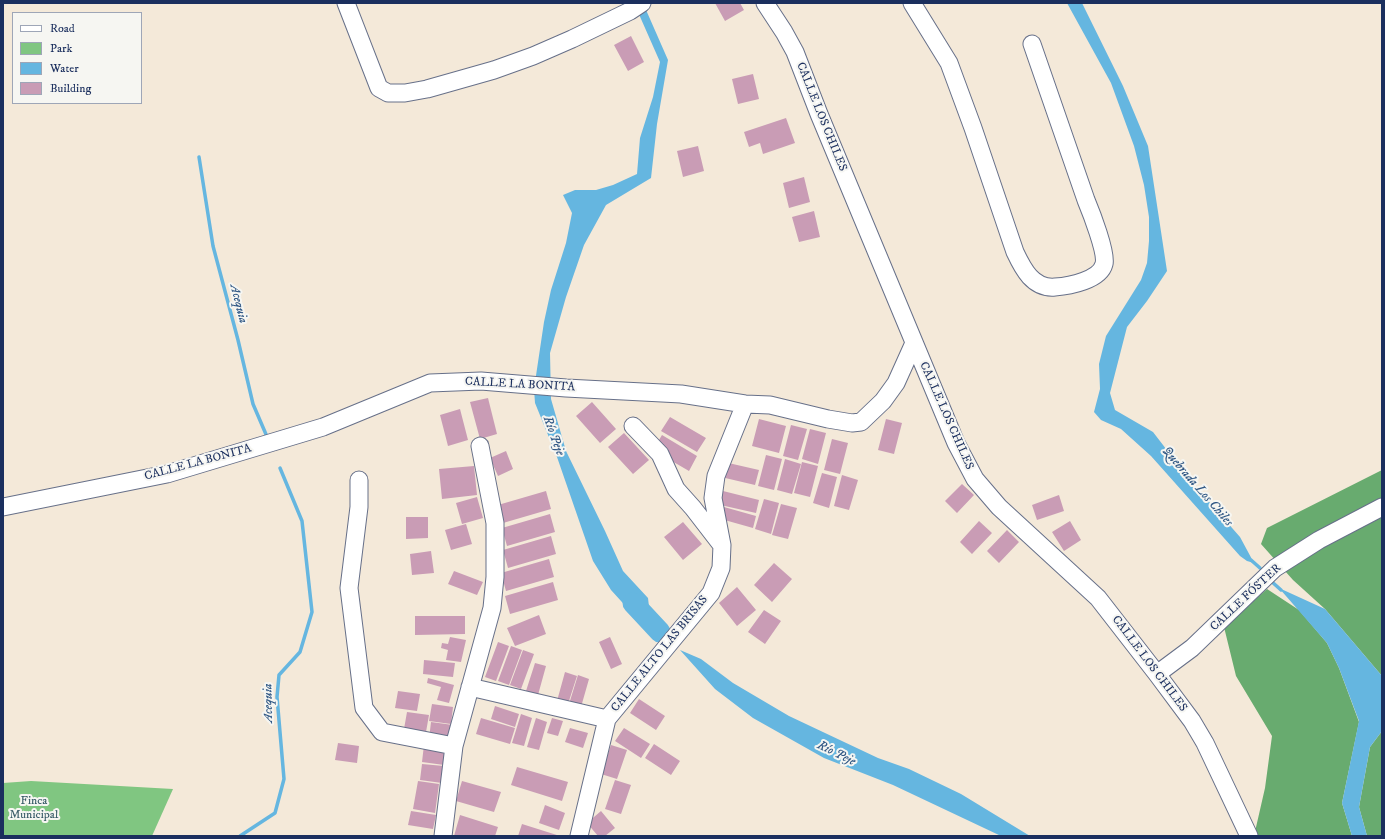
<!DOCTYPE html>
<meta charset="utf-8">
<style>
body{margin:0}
#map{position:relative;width:1385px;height:839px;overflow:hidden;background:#f4e9d9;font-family:"IM FELL DW Pica",serif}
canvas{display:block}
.frame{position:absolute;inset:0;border:4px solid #1b2f5e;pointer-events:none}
.legend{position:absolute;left:12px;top:12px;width:130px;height:92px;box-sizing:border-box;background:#f6f6f2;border:1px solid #9ea6b7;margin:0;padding:5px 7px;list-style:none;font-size:12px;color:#1b2f5e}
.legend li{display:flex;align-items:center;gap:8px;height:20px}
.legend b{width:20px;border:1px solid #9ea6b7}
</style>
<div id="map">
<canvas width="1385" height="839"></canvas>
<div class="frame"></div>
<ul class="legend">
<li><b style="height:5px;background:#fff"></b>Road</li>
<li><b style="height:11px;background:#80c681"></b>Park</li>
<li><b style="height:11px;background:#65b6e0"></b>Water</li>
<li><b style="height:11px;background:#c99cb5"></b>Building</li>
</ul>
</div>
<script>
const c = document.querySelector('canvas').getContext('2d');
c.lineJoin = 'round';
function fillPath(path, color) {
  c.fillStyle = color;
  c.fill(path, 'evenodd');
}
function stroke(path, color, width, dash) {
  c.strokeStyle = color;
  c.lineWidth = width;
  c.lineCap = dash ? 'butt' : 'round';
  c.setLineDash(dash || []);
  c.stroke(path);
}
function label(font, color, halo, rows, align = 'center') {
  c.font = font + ' "IM FELL DW Pica",serif';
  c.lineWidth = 4;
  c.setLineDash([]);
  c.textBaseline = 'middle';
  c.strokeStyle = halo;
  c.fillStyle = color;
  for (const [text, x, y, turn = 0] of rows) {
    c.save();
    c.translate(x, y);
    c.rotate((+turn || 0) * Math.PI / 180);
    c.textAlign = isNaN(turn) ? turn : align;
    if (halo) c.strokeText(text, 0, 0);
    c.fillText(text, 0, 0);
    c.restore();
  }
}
fillPath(new Path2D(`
 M31,781L173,789L152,836H3V783Z`), '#80c681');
fillPath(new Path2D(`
 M1382,470V676L1325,609L1293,580L1261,544L1267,528Z
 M1267,589L1299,610L1327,643L1339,668L1359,722L1342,803L1352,836H1254L1265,788L1272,736L1236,676L1224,627Z
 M1382,731V836H1367L1359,807L1370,747Z`), '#68ab6f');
fillPath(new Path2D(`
 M634,3H643L668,60L657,124L651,178L606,205L584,245L566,297L550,353L551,399L566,451L605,531L623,571L648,598L651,624L641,623L611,590L593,561L557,457L535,403L534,389L544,322L551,290L566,243L572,213L563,195L575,190H596L613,185L637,174L640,138L653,97L660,62Z
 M1067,3H1082L1123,86L1148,146L1167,271L1147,301L1127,327L1110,393L1115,410L1153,432L1190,480L1240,537L1254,563L1247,561L1240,556L1151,456L1121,429L1101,420L1094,412L1100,389L1099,364L1106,336L1141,280L1147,263L1149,241V217L1144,185L1134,146L1111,83Z
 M1279,588L1325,609L1382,676V731L1370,747L1359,807L1367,836H1352L1342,803L1359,721L1339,668L1327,643Z
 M680,650L701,659L733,683L789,716L878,758L909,769L961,794L1030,836H1001L893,785L824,758L753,718L715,689Z`), '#65b6e0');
stroke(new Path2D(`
 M199,157L213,246L238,340L253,404L268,439
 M1251,560L1260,568
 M1271,581L1281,590
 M240,836L275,813L284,779L277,697L279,675L300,652L312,612L302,521L280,468`), '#65b6e0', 3.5);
stroke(new Path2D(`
 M633,603L660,632`), '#65b6e0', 21);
fillPath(new Path2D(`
 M715,3H740L744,10L725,21Z
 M631,36L644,62L628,71L614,45Z
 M753,74L759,99L738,104L732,79Z
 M786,118L795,143L763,154L760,143L749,147L744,132Z
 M698,146L704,171L683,177L677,151Z
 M804,177L810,202L789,208L783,183Z
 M814,211L820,237L799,242L792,217Z
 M488,398L497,434L480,439L470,402Z
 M592,402L616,429L600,443L576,416Z
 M460,409L468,440L448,446L440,415Z
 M670,417L706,438L697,452L661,431Z
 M759,419L786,426L779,453L752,446Z
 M886,419L902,423L894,454L878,450Z
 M791,425L807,429L798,460L783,456Z
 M810,429L826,433L818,464L802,459Z
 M624,433L649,460L633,474L608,447Z
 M662,435L697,456L689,471L653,450Z
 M832,439L848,443L840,474L824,470Z
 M506,451L513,469L498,476L490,458Z
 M766,455L782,459L774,490L758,486Z
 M785,459L801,464L792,494L777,490Z
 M724,462L759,470L755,485L721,477Z
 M802,462L818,466L810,497L794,493Z
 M474,466L477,495L442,499L439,469Z
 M822,473L837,477L829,508L813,503Z
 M842,475L858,480L849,510L834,506Z
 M962,484L974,495L957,513L945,501Z
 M719,490L759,500L756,513L716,504Z
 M546,491L551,509L503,523L498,505Z
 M1059,495L1064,511L1037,520L1032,505Z
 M477,497L483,518L462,524L456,503Z
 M764,499L779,503L771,534L755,529Z
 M781,504L797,508L788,539L772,535Z
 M724,507L756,516L753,528L721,519Z
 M550,514L555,532L507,546L502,528Z
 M406,517H428V538L406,539Z
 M979,521L992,533L972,554L960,542Z
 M1070,521L1081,540L1064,551L1052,532Z
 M683,522L702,544L683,560L664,537Z
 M466,524L472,544L451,550L445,530Z
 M1007,530L1019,542L999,563L987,551Z
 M551,536L556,554L508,568L503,550Z
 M431,551L434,573L412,575L410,554Z
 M549,559L554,577L506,591L501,573Z
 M774,563L792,579L772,602L754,585Z
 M454,571L483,582L477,595L448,584Z
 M553,582L558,600L510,614L505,596Z
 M737,587L756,610L737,626L719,603Z
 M764,610L781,621L765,644L748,632Z
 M539,615L546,634L515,646L507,628Z
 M415,616H465V634L415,635Z
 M450,637L466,640L461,662L446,660L448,650L441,648L442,643L448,644Z
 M610,637L622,664L611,669L599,642Z
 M498,642L509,646L496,681L485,677Z
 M511,646L522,650L509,685L498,681Z
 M523,650L534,654L521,689L510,685Z
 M424,660L455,663L453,677L423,674Z
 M535,663L546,666L538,695L526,691Z
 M565,672L577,676L568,704L557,701Z
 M578,675L589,679L581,707L569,704Z
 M428,678L454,685L449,703L437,700L441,687L427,683Z
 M398,691L420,694L417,711L395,708Z
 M639,699L665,716L656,730L630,713Z
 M432,704L453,707L451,724L429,721Z
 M495,706L519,714L515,727L491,719Z
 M407,712L429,715L426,732L404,729Z
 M521,714L532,718L524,746L512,743Z
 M481,718L515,728L510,744L476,734Z
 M536,718L547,722L539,750L527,747Z
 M552,718L563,721L558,736L547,733Z
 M431,722L453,725L450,742L429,739Z
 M570,728L588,733L583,748L565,742Z
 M624,728L650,744L641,758L615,741Z
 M338,743L359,746L357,763L335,760Z
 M654,744L680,761L671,775L645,758Z
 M424,745L446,748L444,765L422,762Z
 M611,745L627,750L617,779L601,774Z
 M422,764L444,766L442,783L420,780Z
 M517,767L568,782L562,801L511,785Z
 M615,780L631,785L621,814L605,809Z
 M418,781L439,784L435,813L413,809Z
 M462,781L501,792L494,812L456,801Z
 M545,805L565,813L559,830L539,823Z
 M411,811L436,815L433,829L408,825Z
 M601,811L615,828L605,836H598L587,823Z
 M460,815L498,827L495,836H454Z
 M522,824L560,836H518Z`), '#c99cb5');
const minor = new Path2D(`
 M346,3L379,88L388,93H405L427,89L494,70L533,56L572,39L630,11L642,3
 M765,3L784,32L795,52L819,114L956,443L975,479L999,507L1098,598L1157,674L1192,721L1205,743L1249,836
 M912,3L949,63L973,128L1015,252C1023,269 1033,289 1055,287C1070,286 1100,280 1104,264C1107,253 1091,212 1086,200C1068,148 1050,96 1032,44
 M633,426L660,454L676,489L693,508L720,543
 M359,480V507L349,588L364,708L382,732L454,746
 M3,507L167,474L323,427L430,383L481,381L566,388L681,394L745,404L770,405L828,419L852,423L861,422L883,401L896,383L914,343
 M1157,674L1192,648L1275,568L1319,540L1382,507
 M470,687L607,719
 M443,836L454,746L492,608L495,577V523L480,446
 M579,836L607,719L711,593L721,568L722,545L713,498L716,476L745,404`);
stroke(minor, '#677089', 19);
stroke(minor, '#fff', 17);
label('12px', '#1b2f5e', '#f6f6f2', [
 ["CALLE LOS CHILES",821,117,68],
 ["CALLE LA BONITA",520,385,3],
 ["CALLE LOS CHILES",946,416,66],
 ["CALLE LA BONITA",198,463,-15],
 ["CALLE FÓSTER",1246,598,-43],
 ["CALLE ALTO LAS BRISAS",660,654,-51],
 ["CALLE LOS CHILES",1149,664,53]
]);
label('12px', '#395c68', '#f6f6f2', [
 ["Finca",34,802],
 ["Municipal",34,816]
]);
label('italic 13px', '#315885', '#f6f6f2', [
 ["Acequia",238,304,76],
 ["Río Peje",553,436,70],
 ["Quebrada Los Chiles",1197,487,49],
 ["Acequia",269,703,-91],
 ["Río Peje",836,754,26]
]);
</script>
